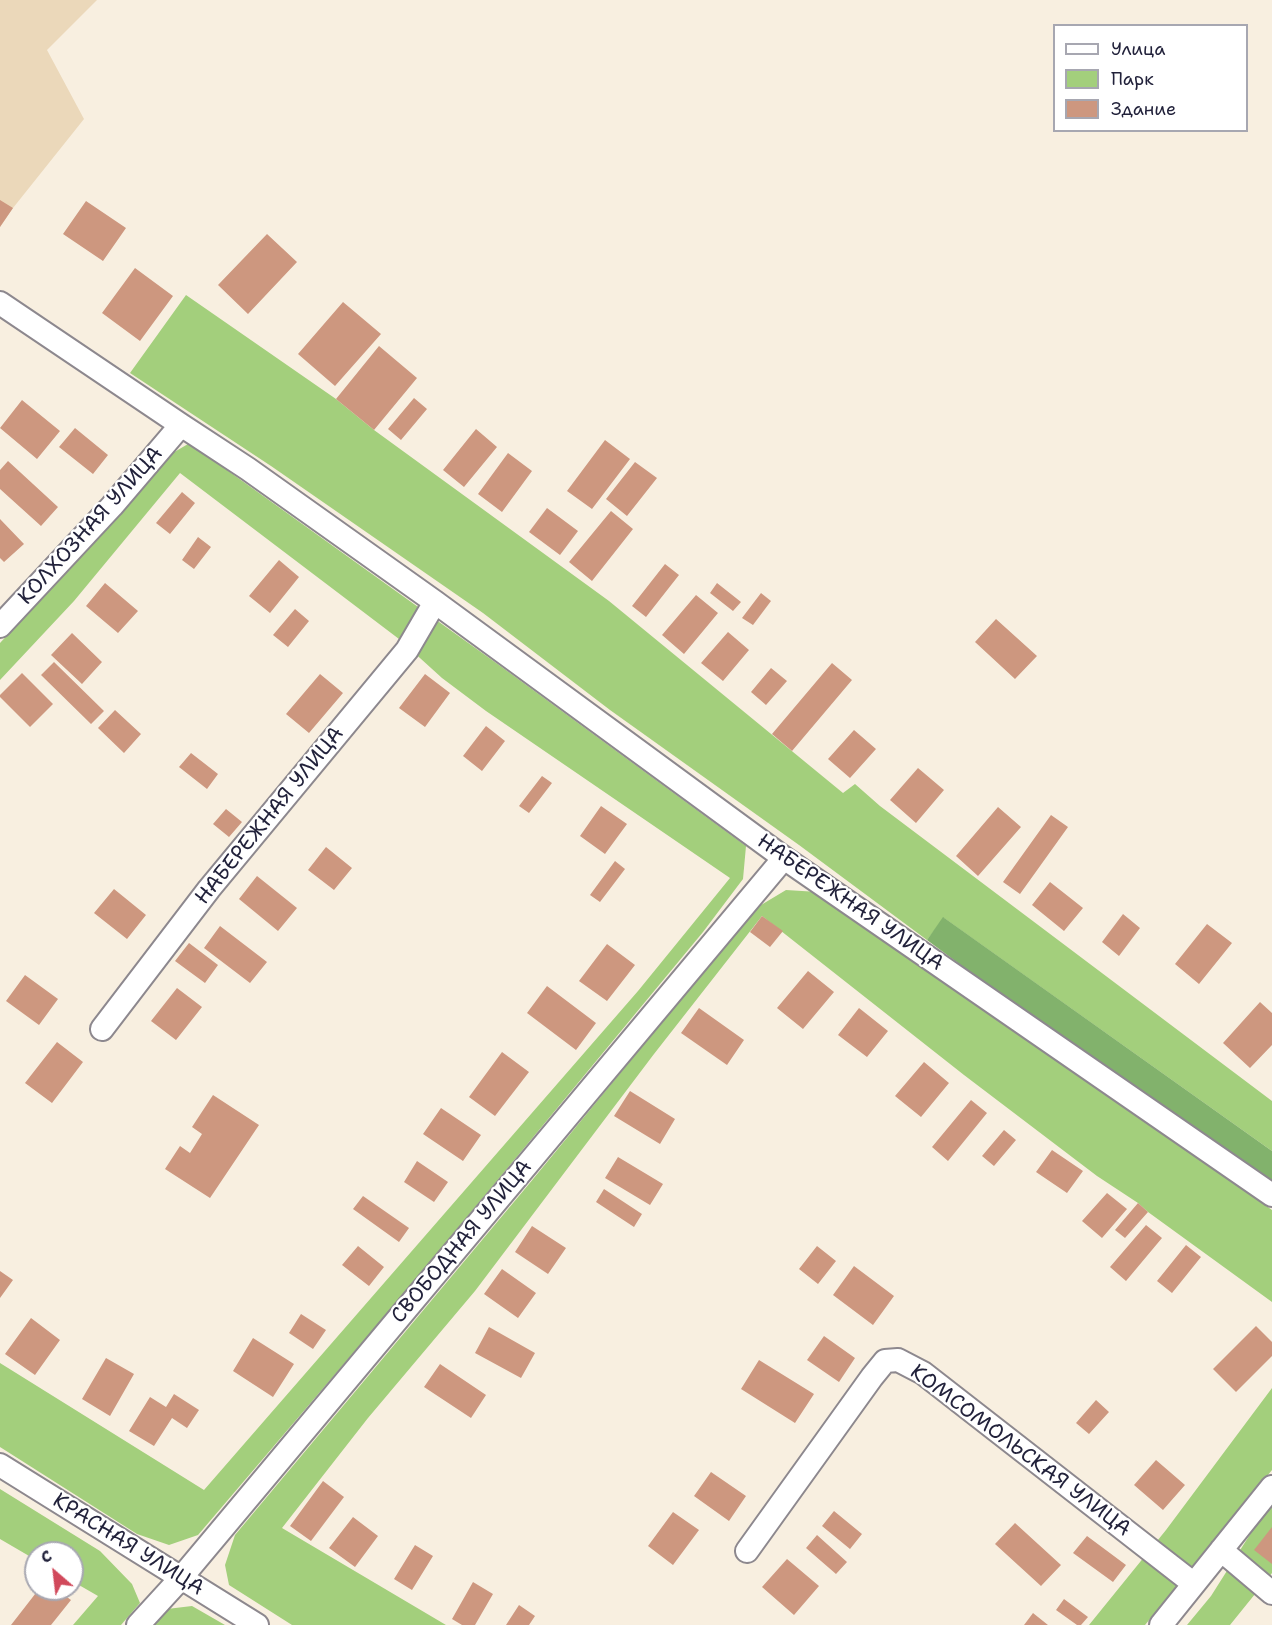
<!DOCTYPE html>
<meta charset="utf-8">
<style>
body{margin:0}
#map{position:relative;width:1272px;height:1625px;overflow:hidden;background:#f8efe0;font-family:"Shantell Sans",sans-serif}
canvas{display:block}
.legend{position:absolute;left:1053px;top:24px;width:195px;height:108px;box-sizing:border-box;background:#fff;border:2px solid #a7a7b1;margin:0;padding:8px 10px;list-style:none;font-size:18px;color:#22223b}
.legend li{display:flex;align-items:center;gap:12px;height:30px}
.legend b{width:30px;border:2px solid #a7a7b1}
.north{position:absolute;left:24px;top:1541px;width:60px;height:60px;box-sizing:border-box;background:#fff;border:2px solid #a7a7b1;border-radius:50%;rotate:332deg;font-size:16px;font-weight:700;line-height:24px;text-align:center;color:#22223b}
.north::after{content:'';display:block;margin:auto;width:21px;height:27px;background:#d1495b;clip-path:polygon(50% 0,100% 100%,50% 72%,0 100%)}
</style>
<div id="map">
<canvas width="1272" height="1625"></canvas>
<ul class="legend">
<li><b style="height:8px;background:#fff"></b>Улица</li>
<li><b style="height:16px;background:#a3cf7c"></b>Парк</li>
<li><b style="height:16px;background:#cd977f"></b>Здание</li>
</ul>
<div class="north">С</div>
</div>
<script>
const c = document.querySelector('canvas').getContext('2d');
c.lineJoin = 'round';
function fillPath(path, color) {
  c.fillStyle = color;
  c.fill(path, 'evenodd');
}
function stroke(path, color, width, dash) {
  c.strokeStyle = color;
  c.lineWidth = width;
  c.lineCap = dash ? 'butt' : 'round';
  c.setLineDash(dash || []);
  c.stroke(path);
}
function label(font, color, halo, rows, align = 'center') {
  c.font = font + ' "Shantell Sans",sans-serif';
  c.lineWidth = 4.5;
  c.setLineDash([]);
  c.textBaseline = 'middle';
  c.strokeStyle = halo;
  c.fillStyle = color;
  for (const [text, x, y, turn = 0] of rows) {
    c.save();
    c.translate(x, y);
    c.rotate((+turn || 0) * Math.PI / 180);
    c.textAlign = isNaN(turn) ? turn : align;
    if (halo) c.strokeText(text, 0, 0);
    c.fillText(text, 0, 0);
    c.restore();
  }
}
fillPath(new Path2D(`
 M0,0H97L47,50L84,119L13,208L0,227Z`), '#ebd8ba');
fillPath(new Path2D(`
 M186,295L336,399L374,430L609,601L843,793L855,784L880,806L1272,1101V1151L944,918L927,940L799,845L610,710L483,613L271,466L130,373Z
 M188,444L213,460L499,665L746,846L743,879L703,932L395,1304L198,1535L169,1545L137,1534L0,1447V1363L204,1490L638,991L730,878L486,711L442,678L399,639L180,473L74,601L0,680V643L124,510L171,454Z
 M786,890L818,892L854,915L1272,1210V1302L1148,1212L1138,1203L1097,1176L964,1075L762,916L654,1054L475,1291L368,1418L282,1528L446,1625H292L229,1585L225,1565L235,1535L529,1184L756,908Z
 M1272,1388V1470L1145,1625H1089L1166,1530Z
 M0,1489L100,1551L132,1584L140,1603L121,1625H73L98,1596L72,1581V1553H36V1560L0,1539Z
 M1272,1504V1573L1230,1625H1187L1211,1596L1263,1514Z
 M192,1606L225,1625H153L167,1609Z`), '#a3cf7c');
fillPath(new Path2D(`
 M943,917L1272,1151V1181L1016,1006L927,940Z`), '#82b26c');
fillPath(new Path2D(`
 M0,200L13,208L0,227Z
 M86,201L126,228L103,261L63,234Z
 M267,234L297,262L248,314L218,285Z
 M135,268L173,296L140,341L102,313Z
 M343,302L381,334L335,386L298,354Z
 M379,346L417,378L374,430L336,399Z
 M414,398L427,409L401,440L388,429Z
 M22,400L60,431L37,459L0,428Z
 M75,428L108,455L93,474L59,447Z
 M476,429L497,447L464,487L443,470Z
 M605,440L630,459L592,509L567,491Z
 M508,453L532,471L502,512L478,494Z
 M8,461L58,507L41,526L0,489V470Z
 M635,462L657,478L627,516L606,499Z
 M182,492L195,503L170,534L156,523Z
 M547,508L578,531L560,555L529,532Z
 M611,511L633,529L592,581L569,562Z
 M0,519L24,544L4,562L0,558Z
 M198,537L211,547L194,569L182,560Z
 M279,560L299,577L270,613L249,596Z
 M665,564L679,575L646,617L632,606Z
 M105,583L138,611L118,633L86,606Z
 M717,583L741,602L733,611L710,593Z
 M761,593L771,601L753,625L742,618Z
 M696,595L718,613L684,654L662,635Z
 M295,609L309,621L288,647L273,635Z
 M996,619L1037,656L1015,679L975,642Z
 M728,632L749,650L723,681L701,663Z
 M72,633L102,662L82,684L51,655Z
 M54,662L104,711L91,724L41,675Z
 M832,663L852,680L792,751L772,734Z
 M771,668L787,681L766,705L751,692Z
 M22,673L53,704L30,727L0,697V695Z
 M320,674L343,693L309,733L286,714Z
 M425,674L450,693L425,727L399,708Z
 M115,710L141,734L124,753L98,728Z
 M486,726L505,741L482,771L463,756Z
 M854,730L876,749L850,778L828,759Z
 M191,753L218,774L207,789L179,767Z
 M918,768L944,790L916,823L890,800Z
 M542,776L552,783L529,813L519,806Z
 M601,806L627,824L605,854L580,836Z
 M998,807L1021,827L978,876L956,856Z
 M226,809L242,822L229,837L213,824Z
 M1051,815L1068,827L1020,894L1003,882Z
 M326,847L352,868L334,890L308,870Z
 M615,861L625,869L600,902L590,895Z
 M257,876L297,908L278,931L239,899Z
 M1050,882L1083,908L1064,931L1032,905Z
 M114,889L146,915L127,939L94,913Z
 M1123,914L1140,928L1119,956L1102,942Z
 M762,916L783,931L770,947L750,932Z
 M1207,924L1232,943L1199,984L1175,964Z
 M220,926L267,962L250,983L204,948Z
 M189,943L218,965L205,983L175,961Z
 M607,944L635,965L607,1001L579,981Z
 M808,971L834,992L803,1029L777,1008Z
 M25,975L58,999L39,1025L6,1001Z
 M547,986L596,1023L576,1050L527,1013Z
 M177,988L202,1007L176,1040L151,1021Z
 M1260,1002L1272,1013V1045L1250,1068L1223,1043Z
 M699,1008L744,1040L727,1065L681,1033Z
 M859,1008L888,1031L867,1057L838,1035Z
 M57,1042L83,1062L52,1103L25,1083Z
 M502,1052L529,1072L495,1116L469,1097Z
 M924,1062L949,1083L921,1117L895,1096Z
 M630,1091L675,1119L660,1144L614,1116Z
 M213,1095L259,1125L210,1198L165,1169L180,1146L190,1153L202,1134L192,1127Z
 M971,1100L987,1113L948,1161L932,1147Z
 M441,1108L481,1135L463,1161L423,1134Z
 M1004,1130L1016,1140L994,1166L982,1156Z
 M1052,1150L1083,1171L1067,1193L1036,1172Z
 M618,1157L663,1184L650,1205L605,1178Z
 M417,1161L448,1182L434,1202L404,1182Z
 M604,1189L642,1214L634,1227L596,1202Z
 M1107,1193L1127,1209L1102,1238L1082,1221Z
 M363,1196L409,1228L399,1242L353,1209Z
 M1138,1203L1148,1212L1125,1238L1115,1230Z
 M1146,1225L1162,1238L1126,1281L1110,1267Z
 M532,1226L566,1248L548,1274L515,1252Z
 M1186,1245L1201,1257L1172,1293L1157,1281Z
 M358,1246L384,1267L369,1286L342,1265Z
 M817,1246L836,1261L818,1284L799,1269Z
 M854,1266L894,1296L873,1325L833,1295Z
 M502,1269L536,1293L518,1318L484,1294Z
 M0,1271L13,1280L0,1298Z
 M301,1314L326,1330L313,1349L289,1333Z
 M31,1318L60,1340L35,1375L5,1354Z
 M1256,1326L1272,1342V1356L1236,1392L1213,1369Z
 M489,1327L535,1353L521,1378L475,1353Z
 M824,1336L855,1358L839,1382L807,1360Z
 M253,1338L294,1364L273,1397L233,1371Z
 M106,1358L134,1374L110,1416L82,1399Z
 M759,1360L814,1394L795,1423L741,1389Z
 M440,1364L486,1395L471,1418L424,1387Z
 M174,1394L199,1410L187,1428L172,1418L154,1446L129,1431L150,1397L166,1407Z
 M1096,1400L1109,1412L1089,1434L1076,1423Z
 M1156,1460L1185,1485L1163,1510L1134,1485Z
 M711,1472L746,1496L729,1521L694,1496Z
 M323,1481L344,1497L311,1541L290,1526Z
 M834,1511L862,1534L850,1549L822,1526Z
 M673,1512L699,1530L673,1565L648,1546Z
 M353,1517L378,1536L355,1567L329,1548Z
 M1015,1523L1061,1565L1041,1586L995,1544Z
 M1272,1527V1564L1254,1550Z
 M817,1535L847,1562L836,1574L806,1548Z
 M1087,1536L1126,1565L1113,1582L1073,1553Z
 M415,1545L433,1556L412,1590L394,1579Z
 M787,1559L819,1586L794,1615L762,1587Z
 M473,1582L493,1594L475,1625H462L452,1619Z
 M39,1589H56L71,1600L51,1625H11Z
 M1064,1599L1088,1617L1081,1625H1077L1056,1610Z
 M519,1605L535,1616L529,1625H506Z
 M1033,1613L1048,1625H1024Z`), '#cd977f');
const street = new Path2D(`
 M0,303L181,425L248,469L435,602L784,858L1272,1195
 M0,626L112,506L181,425
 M102,1029L209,889L407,650L435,602
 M0,1465L257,1625
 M1221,1550L1272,1593
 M747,1551L872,1377L885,1361L898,1360L923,1373L1194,1584
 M138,1625L181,1578L784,858
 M1161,1625L1272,1487`);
stroke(street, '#8d888e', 26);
stroke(street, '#fff', 22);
label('21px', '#22223b', '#fff', [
 ["КОЛХОЗНАЯ УЛИЦА",91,526,-48],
 ["НАБЕРЕЖНАЯ УЛИЦА",270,816,-51],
 ["НАБЕРЕЖНАЯ УЛИЦА",850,903,35],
 ["СВОБОДНАЯ УЛИЦА",462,1242,-50],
 ["КОМСОМОЛЬСКАЯ УЛИЦА",1020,1451,37],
 ["КРАСНАЯ УЛИЦА",128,1545,32]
]);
</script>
